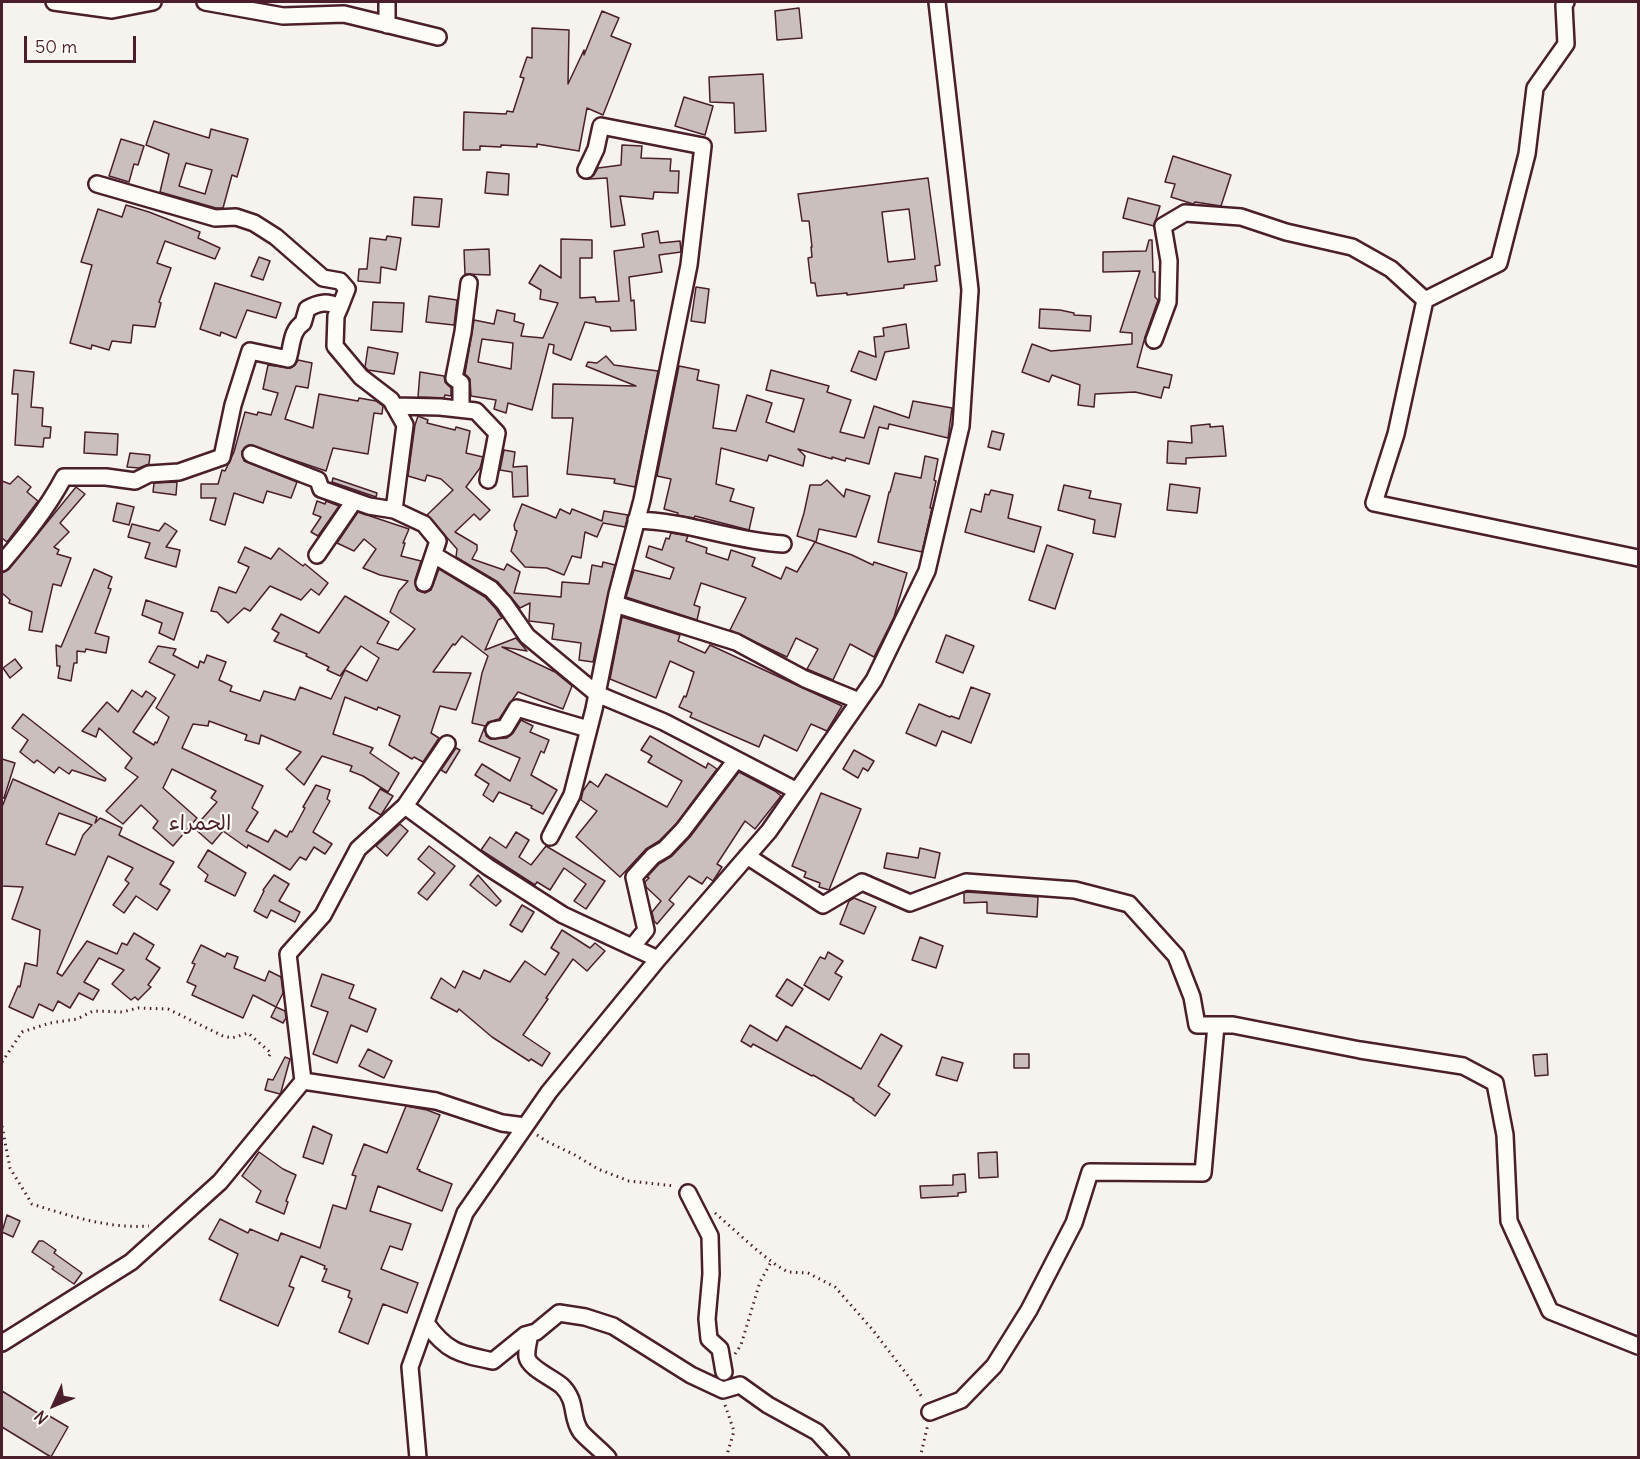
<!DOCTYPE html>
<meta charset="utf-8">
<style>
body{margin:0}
#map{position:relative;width:1640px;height:1459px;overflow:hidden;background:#f6f3ef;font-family:Delius,sans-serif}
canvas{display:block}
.frame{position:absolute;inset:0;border:3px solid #4a1f2b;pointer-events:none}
.north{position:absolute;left:24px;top:1375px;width:60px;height:60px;-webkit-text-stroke:4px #fdfcf7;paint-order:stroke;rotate:226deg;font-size:16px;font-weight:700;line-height:24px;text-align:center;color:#4a1f2b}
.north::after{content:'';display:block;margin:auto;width:21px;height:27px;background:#4a1f2b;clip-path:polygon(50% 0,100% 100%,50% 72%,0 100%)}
.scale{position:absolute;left:24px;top:36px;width:112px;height:27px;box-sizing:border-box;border:3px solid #4a1f2b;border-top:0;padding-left:8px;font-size:18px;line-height:21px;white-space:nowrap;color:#4a1f2b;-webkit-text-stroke:4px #fdfcf7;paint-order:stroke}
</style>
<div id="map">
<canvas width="1640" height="1459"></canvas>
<div class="frame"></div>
<div class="north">N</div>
<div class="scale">50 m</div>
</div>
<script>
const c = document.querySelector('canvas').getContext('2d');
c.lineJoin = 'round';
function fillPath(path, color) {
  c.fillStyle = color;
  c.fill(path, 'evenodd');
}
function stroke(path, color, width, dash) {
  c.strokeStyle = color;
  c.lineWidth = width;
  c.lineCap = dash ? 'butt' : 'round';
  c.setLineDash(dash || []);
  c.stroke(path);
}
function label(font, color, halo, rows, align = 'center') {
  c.font = font + ' Delius,"Playpen Sans Arabic",sans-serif';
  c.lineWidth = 4.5;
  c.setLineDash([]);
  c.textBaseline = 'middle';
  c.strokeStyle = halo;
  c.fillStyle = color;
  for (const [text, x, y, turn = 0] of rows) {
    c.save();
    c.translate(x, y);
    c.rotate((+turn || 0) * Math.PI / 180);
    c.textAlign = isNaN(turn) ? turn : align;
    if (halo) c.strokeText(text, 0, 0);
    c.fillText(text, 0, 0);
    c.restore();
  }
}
const building = new Path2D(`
 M799,8L802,38L777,40L775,11Z
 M602,11L619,18L611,36L631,44L603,115L587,108L579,151L537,144V147L501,145V147L480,146V150H463L464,112L506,114L507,111L513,112L524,78L520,77L527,57L532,58V28L569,30L568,84L584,50V55Z
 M763,74L766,131L735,133L734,103L710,102L709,77Z
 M684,97L713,106L705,135L675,126Z
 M154,121L209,138L211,129L248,139L237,177L232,175L223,208H216L160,192L169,154L146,145ZM186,163L212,170L205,194L179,186Z
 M121,139L144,146L138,165L134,164L129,182L109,176Z
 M622,145L642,146L641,158L671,159L670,171H679L678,193L654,192L653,199L620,196L625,225L611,227L607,178L589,179L594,175L598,168L621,165Z
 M1173,156L1231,175L1221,206L1195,202L1193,204L1171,197L1175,184L1165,182Z
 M487,172L509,174L508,195L485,193Z
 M928,178L940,265L935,266L937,281L904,285V288L847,295V293L817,296L815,283H811L808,258L812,257L811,247H812L809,221H802L798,194ZM909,209L915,259L888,262L882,212Z
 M414,197L442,199L439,227L412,225Z
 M1128,198L1160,206L1154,226L1123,218Z
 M126,205L149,212L200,232L198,238L220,248L215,259L165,241L157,263L171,268L159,302L161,303L155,327L133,325L131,343L112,341L109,350L92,345L91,349L70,343L92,265L81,262L98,209L122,217Z
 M658,231L660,243L680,241L681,252L659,255L662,272L629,277L631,301L634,300L636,330L611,331L610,327L585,322L571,360L553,353L554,345L549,344L532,410L508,403L506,413L494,409L496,400L471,396L470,379L465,374L474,320L494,324L497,310L515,314L514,321L524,324L521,336L543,338L558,303L540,299L541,290L529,283L540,265L561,278V239L592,240V258H580V298L595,297L596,302L619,301L614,251L644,247L642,234ZM482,339L513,343L511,369L478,362Z
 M387,236L401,238L396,270L381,267L380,283L358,281L359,269H367L370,238L386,240Z
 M1149,240H1152L1153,272H1155V297L1158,300L1145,337L1137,367L1172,375L1169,388L1164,387L1161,398L1135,392L1095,394L1094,407L1078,405L1080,385L1052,375L1049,382L1022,372L1032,344L1051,351L1132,344V333L1120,332L1140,271L1103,272V252L1146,251Z
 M489,249L490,275L465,274L464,250Z
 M259,257L270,261L263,280L251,276Z
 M215,283L281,303L276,318L247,310L236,338L221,332L220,336L200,329Z
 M696,287L709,289L705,323L691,321Z
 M429,296L457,300L454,325L426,322Z
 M373,302L404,303L402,332L371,330Z
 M1040,309L1060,310L1074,313V315L1091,316L1090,331L1039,328Z
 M906,324L909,348L885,352L876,380L851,371L859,351L876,357L874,337L884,336L883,328Z
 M368,347L398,353L394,374L368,370L365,367Z
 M606,356L614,365L658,371L635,487L614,483L615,479L567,474L573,418H552L553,384L636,386L586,366L588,362L597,363Z
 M298,360L312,363L308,388L296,386L285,419L313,428L319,394L358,401L359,398L376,401L383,406L382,414L374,413L368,454L333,448L326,471L249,445L242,451L244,461L297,482L291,498L267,491L263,503L234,493L225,525L210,520L216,498H201V484H218L222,470L225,471L234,452L245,412L257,415L258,412L271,415L278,393L263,389L268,365L290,368L295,365Z
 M679,366L699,370L697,380L719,385L713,428L736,431L747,395L772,403L766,422L794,432L804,399L766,390L771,370L829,386L827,392L851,400L840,432L864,438L874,406L909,418L913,401L952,408L948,438L889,424L888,429L879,427L869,464L846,458L845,461L832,457V459L798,449L805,456L803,466L769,455L767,461L721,448L716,484L734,489L730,501L754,508L749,530L695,516L694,518L677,515L678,513L664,509L671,479L657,476Z
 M14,370L34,372L31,407L43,408L42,426L51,427L50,438H44L43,447L15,445L18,394H12Z
 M420,372L444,376L445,382L451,388V396L445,395L444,398L418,397Z
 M418,416L428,420L427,423L455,430L456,427L470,431L466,453L483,457L480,468L466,487L490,510L480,520L474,514L455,532L477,545V550L472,559L504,570L507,564L520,572L514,593L561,597L562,582L589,584L592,565L602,567L603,562L615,565L593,662L579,660L581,643L552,639L554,624L529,621L530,603L520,608L498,582L456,557L457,549L427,515L453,490L441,479L427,475L425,481L408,476L415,425Z
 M1210,424V427L1223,426L1226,456L1186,458V464L1167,463L1168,441L1192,443L1191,426Z
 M992,431L1004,434L1000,450L988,447Z
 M85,432L118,434L117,455L84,453Z
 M504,450L515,452L513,467L527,466L528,496L513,497L512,472L500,470Z
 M130,453L150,455L149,464L139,468L127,467Z
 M925,456L938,459L934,480L936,481L930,508H932L922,552L878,542L889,492H890L895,473L921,478Z
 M18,476L31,487L27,492L38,501L7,542L2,538V481L10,484Z
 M333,478L377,493L376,497L332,482Z
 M827,480L844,497L846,489L870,496L856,537L819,529L816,542L797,536L804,513L810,485H821Z
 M177,482L176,495L153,492L154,483Z
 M1170,484L1200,488L1197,513L1167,510Z
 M1064,485L1091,491L1089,498L1121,504L1115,537L1093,533L1095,520L1058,510Z
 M76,487L85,494L60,523L69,532L54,547L59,550L57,554L71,558L61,586L53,584L42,632L29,630L32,612L9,603L10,600L2,593V573L9,569Z
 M991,490L1013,495L1008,518L1041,527L1034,552L965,532L971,509L981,512L985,494L989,495Z
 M317,501L325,504L326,501L339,506L318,536L311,532L321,517L313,514Z
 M117,503L134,507L129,525L113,521Z
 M522,504L556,518L560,509L570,514L572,509L602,521L604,511L628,515L625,527L603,523L597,537L585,532L581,558L572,556L564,575L547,568L525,567L511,551L517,531L515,530L514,525Z
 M358,512L409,529L403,543H405L401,556L421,561L415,580L417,590L425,593L431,590L439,569L485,597L496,609L502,618L498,620L485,650L516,638L527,651L502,647L555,672L572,686L563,709L518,692L499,719L488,722L485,727L486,736L490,739L507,738L513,733L521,720L533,726L530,732L549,740L544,753L541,751L531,775L557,790L543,814L531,808L532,806L499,792L493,802L483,795L489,784L475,775L482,764L510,781L520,758L479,741L485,726L472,723L482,673L488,656L462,636L455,645L453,644L433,672L471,673L456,710L440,706L431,733L439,738L423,762L414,757L412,759L389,745L400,716L378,707L377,710L345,697L333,734L373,748L370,753L399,773L388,792L363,776L350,771L352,766L322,756L304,785L286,769L301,752L261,735L259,744L245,740L247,735L209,721L208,726L193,724L182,748L263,786L252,808L258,812L246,831L268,842L275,830L287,837L290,831L292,832L305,808L303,807L316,785L330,790L327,799L330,801L313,832L332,844L325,854L314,847L306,860L300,857L290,870L248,845L247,848L223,831L212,844L194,828L217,802L211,798L216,791L172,769L163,788L197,818L173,846L153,828L158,821L141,805L123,824L106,811L138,777L125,768L132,758L99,728L96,737L82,731L107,702L118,712L132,690L142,697L146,691L156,698L133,732L154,745L155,742L157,743L169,717L156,708L175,675L149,662L158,646L176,649L173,655L198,668L200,661L204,663L207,655L226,662L219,680L232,686L230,691L260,701L264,691L295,700L300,687L331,699L345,670L367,681L379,658L361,646L340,676L327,670L329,667L306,656L307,654L274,641L279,633L272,629L281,614L319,633L345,596L389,622L377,643L398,650L415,629L390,612L399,591L408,581L380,575L363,568L376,549L364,539L354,551L337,543Z
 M165,523L177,531L166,547L180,550L176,567L145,558L150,543L128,537L132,524L159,531Z
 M671,533L688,536L686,541L707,548L706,553L728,560L731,550L755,558L752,566L781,579L786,567L797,572L815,542L852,555L873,565L874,562L907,573L894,617L874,657L850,644L833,680L807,669L818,649L796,638L787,657L730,630L746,598L701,583L694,605L700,607L697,620L626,597L634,570L670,579L674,568L646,557L649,546L662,550L666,538L669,539Z
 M1047,545L1073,554L1055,609L1029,600Z
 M245,547L271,559L279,548L303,566L305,564L328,583L319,595L311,589L301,600L270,586L250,611L244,608L228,623L217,612L211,611L219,587L236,593L249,567L238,562Z
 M94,569L112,577L108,588L111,589L95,633L109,637L106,653L86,649L85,652L77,651V663H74L71,681L58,678L60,666H57L56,645L61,647Z
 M146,600L183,613L174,640L159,633L162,623L142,615Z
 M622,617L680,635L678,641L705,653L710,645L842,706L827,731L811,724L797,751L764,735L759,747L690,717L692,713L679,707L684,696L686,697L694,672L670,661L656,698L610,679Z
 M946,635L974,646L963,673L936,662Z
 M15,659L22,668L10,678L3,668Z
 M971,687L990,694L971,743L942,731L936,746L906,733L919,704L950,717L951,716L959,719Z
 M23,714L106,779L105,781L72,770L69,774L59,767L54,773L37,760L34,763L20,752L28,740L12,728Z
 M650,736L706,768L708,763L717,769L676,824L659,841L646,849L620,877L576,837L597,811L581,800L583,791L590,781L598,787L606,774L667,807L682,781L648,762L652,756L641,750Z
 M456,748L460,750L446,773L441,770Z
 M854,750L874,761L868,771L863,768L858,778L843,769Z
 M2,759L15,763L4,798H2Z
 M739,772L775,791L781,796L755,829L745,821L717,864L722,867L713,881L707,877L702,884L689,876L669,900L674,904L657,924L654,921L652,912L661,901L646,887L645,882L649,878L647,877L659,864L672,856L690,837Z
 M13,779L97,817L95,823L100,818L122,828L119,835L174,862L160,884L170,890L157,910L136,896L124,913L113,905L129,883L125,880L133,868L108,856L57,973L62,976L87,941L117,954L122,943L127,945L134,933L154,945L146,959L160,968L148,985L151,987L138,1000L135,997L131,1000L112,984L124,970L99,958L84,982L99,990L93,1000L79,993L70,1008L58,1001L53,1011L39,1004L33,1018L9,1007L18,986L20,987L25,963L37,966L40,930L12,919L23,887L2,886V807ZM59,813L92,825L83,835L75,855L46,844Z
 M380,789L393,796L381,815L369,808Z
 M821,793L861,809L829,890L819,887L820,883L804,877L806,872L792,866Z
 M400,824L408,831L387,856L376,846Z
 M516,832L529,840L519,857L531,865L546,846L605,881L586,909L574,901L586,884L564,868L550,890L537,882L535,885L481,850L490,837L506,848Z
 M429,846L455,866L427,900L418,893L435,873L418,859Z
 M920,848L940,853L935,878L884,868L887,853L918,858Z
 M208,850L246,873L235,896L205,881L208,875L198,867Z
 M274,875L289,884L279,901L300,912L295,922L271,910L267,918L254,911L264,891L263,890Z
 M478,875L501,901L496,906L470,885Z
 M967,892L1038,897L1037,917L987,913V902L964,903V893Z
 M854,898L876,907L864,934L840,924L849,901Z
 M522,905L534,912L522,932L510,925Z
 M562,930L590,948L595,943L605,951L587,971L573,959L546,998L548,999L523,1035L550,1053L542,1066L531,1059L529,1061L492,1037L459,1009L457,1012L431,998L441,978L455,988L463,971L480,979L484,970L510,982L525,961L545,975L559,953L551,948Z
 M920,937L943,946L936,968L912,960Z
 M201,945L225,957L227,953L238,957L234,968L265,981L269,971L281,977L283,993L276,1007L253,995L243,1018L192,995L196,986L187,982L195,964L192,963Z
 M828,952L843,961L835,973L842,977L829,1000L804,985L820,957L825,959Z
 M322,974L354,985L349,998L376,1009L367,1032L351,1025L337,1063L313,1054L328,1012L311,1006Z
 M787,979L803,989L792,1006L776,996Z
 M276,1007L285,1011L286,1018L283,1023L271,1017Z
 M750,1025L777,1041L786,1026L861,1069L881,1034L902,1046L878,1086L890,1094L875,1116L853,1100L854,1099L813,1075L812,1076L753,1044L751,1047L741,1041Z
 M368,1049L392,1061L384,1078L359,1066Z
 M1014,1054H1029V1068H1014Z
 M1547,1054L1548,1075L1535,1076L1533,1055Z
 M285,1057L290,1059L281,1092L280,1094L265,1090L268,1079L273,1080Z
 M942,1057L963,1063L957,1081L936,1075Z
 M406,1106L427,1110L440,1115L417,1169L420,1170L419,1171L452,1184L442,1211L378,1186L370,1211L411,1224L402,1250L390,1246L381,1269L418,1283L407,1313L383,1304L368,1344L339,1332L352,1299L348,1297L350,1291L322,1281L327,1269H324L325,1266L301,1256L289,1286L294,1288L278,1326L220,1300L238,1254L209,1239L220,1219L248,1233L250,1229L278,1241L281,1233L320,1248L333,1205L346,1209L356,1176L352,1175L364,1144L387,1153Z
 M313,1126L332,1135L323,1164L303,1157Z
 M259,1152L283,1169L296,1175L286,1201L288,1202L284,1214L256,1202L261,1191L242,1176Z
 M997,1152L998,1177L979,1178L978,1153Z
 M965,1174L966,1192L958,1193V1196L921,1198L920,1186L953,1185V1175Z
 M7,1215L20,1221L13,1237L2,1232Z
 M39,1241H43L56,1250L54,1253L82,1273L74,1284L52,1269L54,1267L32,1252Z
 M2,1391L44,1417L46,1414L68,1427L51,1457L2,1427Z`);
fillPath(building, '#cbbfbe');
stroke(building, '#4a1f2b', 1.5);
const minor = new Path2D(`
 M54,2L112,10L153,2
 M205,2L283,16L344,14L438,37
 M387,25V2
 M97,184L215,218L236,217L254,223L276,237L323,278L340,281L347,289L340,307
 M1425,300L1499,263L1527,154L1535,88L1566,44L1564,5L1566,2
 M1154,340L1168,302L1169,261L1163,226L1185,213L1241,217L1286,232L1352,247L1391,269L1425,300L1396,434L1374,503L1638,558
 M394,406L440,407L476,411L497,433L488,480
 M461,409V383L454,378L463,332L469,283
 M251,454L318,480L321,489L369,506L394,510
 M636,520C687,521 733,541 783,544
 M317,555L354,501
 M434,555L491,589L504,603L527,636L597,694L664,722L797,791
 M2,563C25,536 47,509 64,477H106L135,481L149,474L179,472L222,457L233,405L250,351L288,359C292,347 291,330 303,323L307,309C319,302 327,301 340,307L336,316L335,346L361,377L391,400L405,425L394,510L424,524L438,541L424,583
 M615,604L736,642L805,679L859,701
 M494,730L505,728L517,708L588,729
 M405,806L488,867L563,915L658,959
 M550,837L572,795L594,709L617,594L642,500L689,265L703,146L601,126L596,149L586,170
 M747,856L823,905L862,882L910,903L966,882L1075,890L1129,904L1176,956L1192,997L1197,1025H1233L1360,1050L1463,1066L1495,1083L1505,1135L1509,1221L1550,1311L1638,1346
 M632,947L646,930L634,877L653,856L665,849L683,830L736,760
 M303,1081L436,1101L502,1123L525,1126
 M688,1193L710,1236L711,1274L707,1319L709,1339L720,1349L724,1372
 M426,1323C447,1352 459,1354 493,1361L525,1335L536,1332L559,1313L585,1317L613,1326L691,1375L723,1390L740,1385L768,1405L817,1432L841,1458
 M530,1334C529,1340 526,1350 527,1357C529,1368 553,1378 562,1386C578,1402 570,1417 581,1432C589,1441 600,1449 608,1458
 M2,1343L131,1262L220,1182L303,1081L288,954L323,915L358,849L405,806L447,744
 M930,1412L961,1400L994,1366L1029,1310L1074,1223L1090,1172L1203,1173L1216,1025
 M418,1458L410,1367L465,1213L549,1092L658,959L769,831L874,680L927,571L961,426L970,290L937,2`);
stroke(minor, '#4a1f2b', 20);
stroke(new Path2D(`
 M2,1062L22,1032L50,1023L77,1019L93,1011L122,1012L138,1008L168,1009L223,1036L232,1038L248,1033L271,1053L267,1059
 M2,1126L10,1168L32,1204C70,1216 109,1229 149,1226
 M537,1135L546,1141L575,1155L598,1169L629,1181L675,1186
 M715,1213L758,1251L776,1265L788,1272L808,1273L835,1287L872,1329L912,1381L923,1399
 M735,1354L741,1345L760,1282L771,1262
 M725,1405L734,1431L726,1458
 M920,1458L928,1424`), '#4a1f2b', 3, [1.5, 4.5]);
stroke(minor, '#fdfcf7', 15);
label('21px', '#4a1f2b', '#fdfcf7', [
 ["الحمراء",200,824]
]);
</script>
